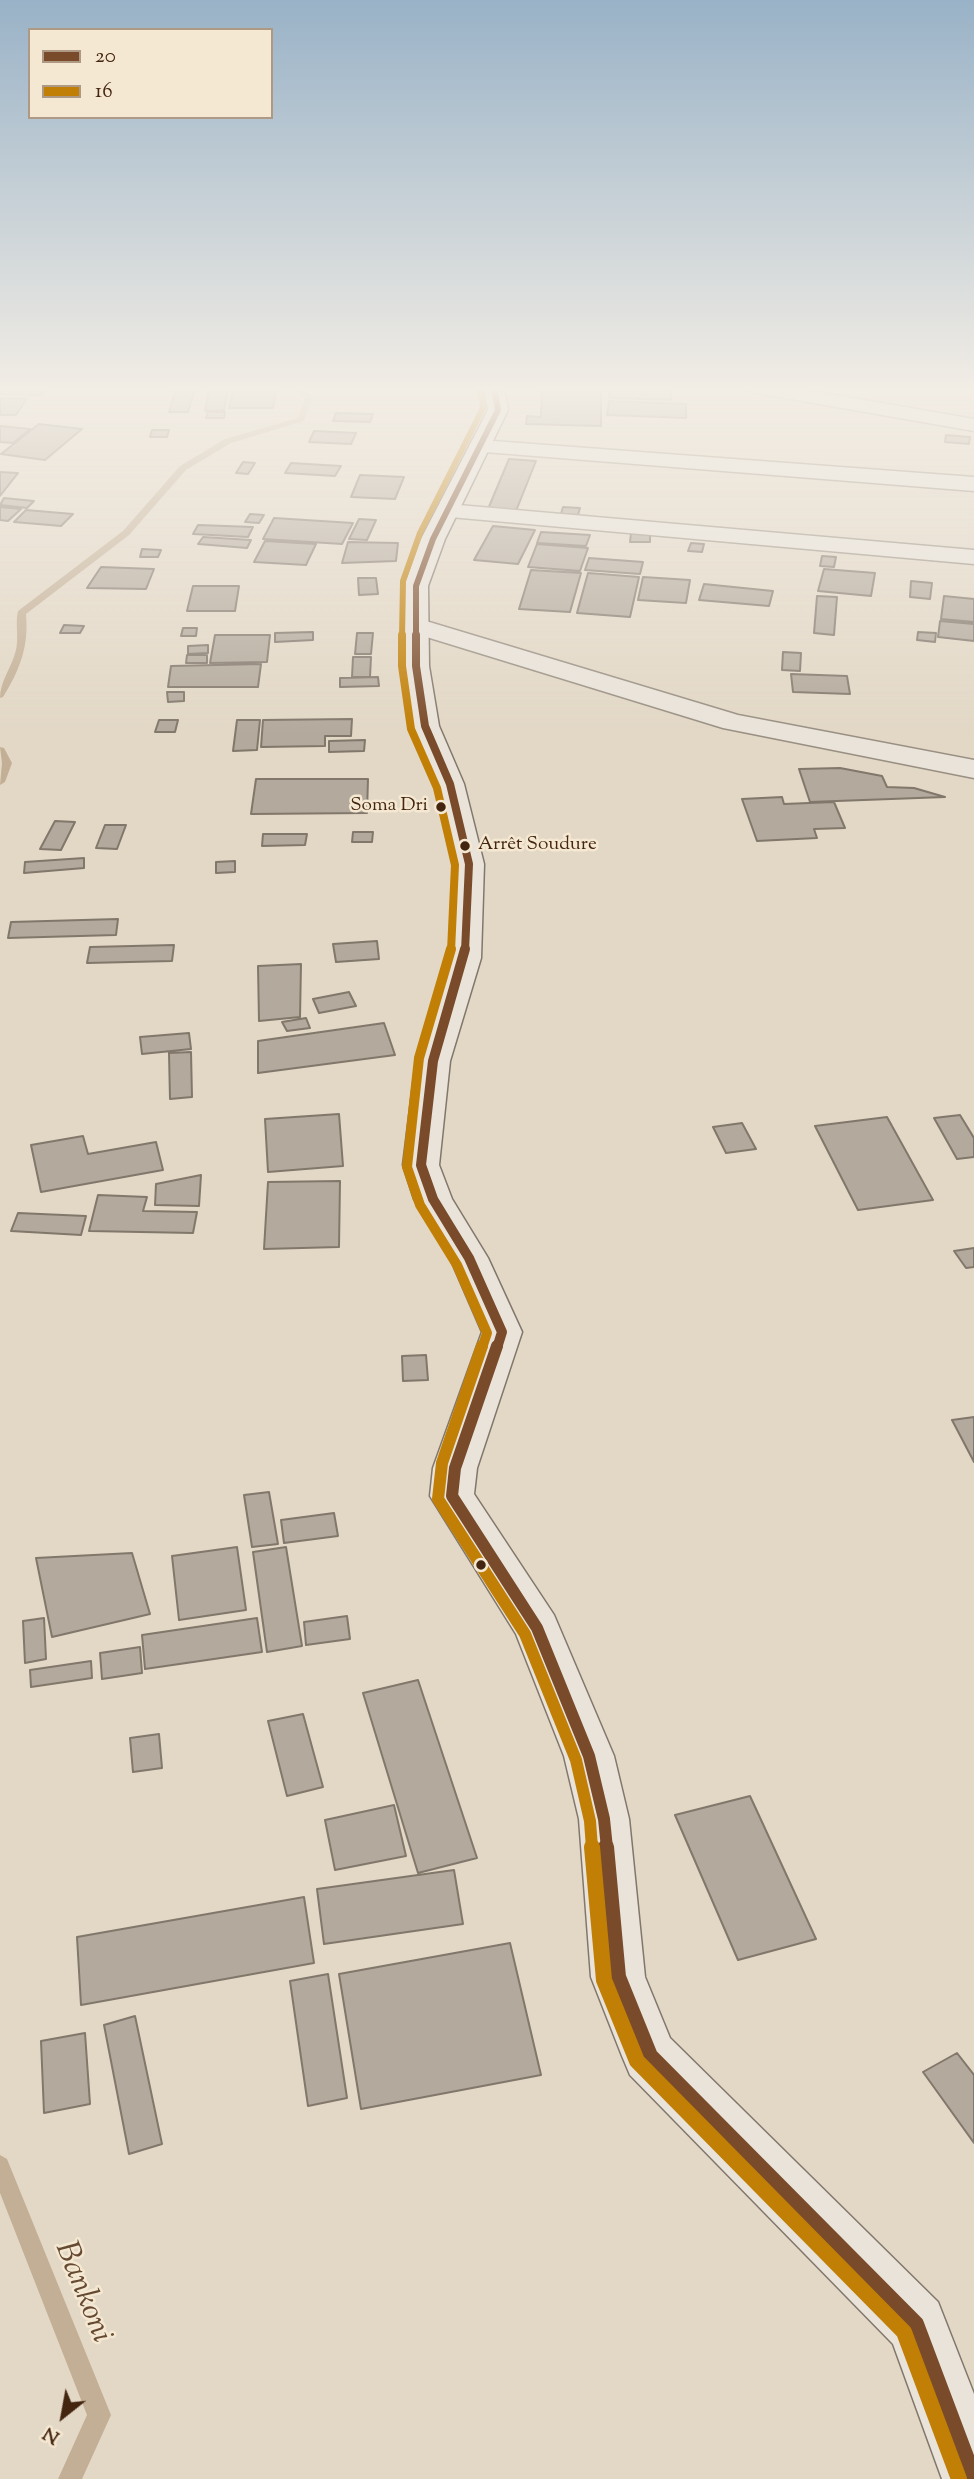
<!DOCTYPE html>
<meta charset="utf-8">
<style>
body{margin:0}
#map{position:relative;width:974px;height:2479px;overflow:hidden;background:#e3d8c6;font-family:"Sorts Mill Goudy",serif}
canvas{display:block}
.legend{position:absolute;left:28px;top:28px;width:245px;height:91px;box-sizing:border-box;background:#f5e8d2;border:2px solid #ae9a84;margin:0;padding:9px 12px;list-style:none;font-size:21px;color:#432510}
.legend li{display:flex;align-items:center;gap:14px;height:35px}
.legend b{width:35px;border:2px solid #ae9a84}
.north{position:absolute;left:28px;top:2381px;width:70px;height:70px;-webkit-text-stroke:5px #f5e8d2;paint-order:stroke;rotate:211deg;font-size:19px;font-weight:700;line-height:28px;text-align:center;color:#432510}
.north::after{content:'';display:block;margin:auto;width:24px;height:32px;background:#432510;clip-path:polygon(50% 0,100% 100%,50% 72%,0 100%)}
</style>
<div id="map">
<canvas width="974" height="2479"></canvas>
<ul class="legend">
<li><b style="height:9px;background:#7a4b2a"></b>20</li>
<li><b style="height:9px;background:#c17f05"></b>16</li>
</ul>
<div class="north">N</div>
</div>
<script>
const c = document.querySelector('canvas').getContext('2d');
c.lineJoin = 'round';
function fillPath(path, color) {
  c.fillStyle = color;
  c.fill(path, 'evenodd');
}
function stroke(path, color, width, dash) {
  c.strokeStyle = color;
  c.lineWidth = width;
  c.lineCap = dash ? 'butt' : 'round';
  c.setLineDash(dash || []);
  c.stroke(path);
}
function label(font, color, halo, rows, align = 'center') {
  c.font = font + ' "Sorts Mill Goudy",serif';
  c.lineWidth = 5;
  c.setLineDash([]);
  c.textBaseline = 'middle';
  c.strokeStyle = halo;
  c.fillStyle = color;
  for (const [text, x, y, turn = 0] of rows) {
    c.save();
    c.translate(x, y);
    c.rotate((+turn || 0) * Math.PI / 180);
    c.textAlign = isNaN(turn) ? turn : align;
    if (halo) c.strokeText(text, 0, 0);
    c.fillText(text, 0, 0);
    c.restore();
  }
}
fillPath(new Path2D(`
 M289,387H298L313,396L304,421L231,443L186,470L129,535L26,614C29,646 20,670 3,697L0,698C0,681 12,667 16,650C19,637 15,623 18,611L123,531L180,466L225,439L298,418L305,397Z
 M0,747L4,748L12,763L5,782L0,785L2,763Z
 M0,2155L7,2159L111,2415L82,2479H58L87,2415L0,2193Z`), '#c3af95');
const building = new Path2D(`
 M5,387L46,389L41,395L0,394Z
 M234,387H277L273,408H229Z
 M542,387H601V426L526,424L527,416L541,417Z
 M176,389H195L188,412H169Z
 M209,389H228L224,410L205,411Z
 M609,389L671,391V400L609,398Z
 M0,398L27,399L16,415H0Z
 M609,401L686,404V418L607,415Z
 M208,412H225L224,418H206Z
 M336,413L373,414L370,422L333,421Z
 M39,424L82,429L45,460L1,454Z
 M0,426L30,429L13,443L0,442Z
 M152,430H169L167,437H150Z
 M314,431L356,433L351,444L309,442Z
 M946,435L970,437L969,444L945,442Z
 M509,459L536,461L516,511L488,509Z
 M243,462L255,463L248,474L236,473Z
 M291,463L341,466L335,476L285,473Z
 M0,472L18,473L0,496Z
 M360,475L404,477L395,499L351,497Z
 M4,498L34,501L27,508L0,505Z
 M0,507L21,509L8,521L0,520Z
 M563,507L580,508L578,515L561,514Z
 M26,510L73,514L61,526L14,522Z
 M250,514L264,515L259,523L245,522Z
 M274,518L353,523L342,544L263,539Z
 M359,519L376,520L367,540L349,539Z
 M198,525L253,527L248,537L193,534Z
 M493,526L535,530L518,564L474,560Z
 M541,532L590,535L586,546L537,543Z
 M631,533L650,534V542H630Z
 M203,537L251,540L247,548L198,544Z
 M265,541L316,544L306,565L254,562Z
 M348,542L398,543L396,561L342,563Z
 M691,543L704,544L702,552L688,551Z
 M537,544L588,548L580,571L528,567Z
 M142,549L161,550L158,557H140Z
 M822,556L836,557L834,567L820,566Z
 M589,558L643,562L640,574L585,570Z
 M101,567L154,569L146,589L87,588Z
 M824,569L875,573L871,596L818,591Z
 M531,570L581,573L570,612L519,609Z
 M588,573L639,577L630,617L577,613Z
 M643,577L690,580L686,603L638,600Z
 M358,578H376L378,594L359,595Z
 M911,581L932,583L930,599L910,597Z
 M704,584L773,591L769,606L699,600Z
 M193,586H239L235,611H187Z
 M817,596L837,597L834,635L814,633Z
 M944,596L974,599V622L941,619Z
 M940,621L974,624V641L938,637Z
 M64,625L84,626L80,633H60Z
 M183,628H197L196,636H181Z
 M313,632V640L275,642V633Z
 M918,632L936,633L935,642L917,640Z
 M357,633H373L371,654H355Z
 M215,635H270L267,662L210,663Z
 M208,645V653L188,654V646Z
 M783,652L801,653L800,671L782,670Z
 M187,655H207V663H186Z
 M353,657H371L370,677H352Z
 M261,664L258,687H168L171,666Z
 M791,674L847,676L850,694L793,692Z
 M378,677L379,686L340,687V678Z
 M167,692H184V701L168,702Z
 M352,719L351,736H325V746L261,747L263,720Z
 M159,720H178L175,732H155Z
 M237,720H260L257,750L233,751Z
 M365,740L364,751L329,752V741Z
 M840,768L882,776L887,787L914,788L945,797L810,802L799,769Z
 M256,779H368L367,813L251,814Z
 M782,797L784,804L834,802L845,828L814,829L817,838L757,841L742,799Z
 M55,821L75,822L61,850L40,849Z
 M105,825H126L117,849L96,848Z
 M353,832H373L372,842H352Z
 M263,834H307L305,845L262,846Z
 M84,858V868L24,873L25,862Z
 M235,861V872L216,873V862Z
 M118,919L116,935L8,938L11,922Z
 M377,941L379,959L336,962L333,944Z
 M174,945L172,961L87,963L90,947Z
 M301,964L300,1017L259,1021L258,966Z
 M349,992L356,1006L319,1013L313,999Z
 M306,1018L310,1028L287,1031L282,1022Z
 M384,1023L395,1055L258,1073V1041Z
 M189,1033L191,1049L142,1054L140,1037Z
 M191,1052L192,1097L170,1099L169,1053Z
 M339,1114L343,1166L268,1172L265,1119Z
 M960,1115L974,1138V1157L957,1159L934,1118Z
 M887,1117L933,1200L858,1210L815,1126Z
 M742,1123L756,1149L726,1153L713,1127Z
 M83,1136L88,1154L156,1142L163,1170L41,1192L31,1145Z
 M201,1175L199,1206L155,1205L156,1184Z
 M340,1181L339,1247L264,1249L268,1182Z
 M98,1195L147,1197L143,1211L197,1212L193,1233L89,1231Z
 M18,1213L86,1216L81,1235L11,1231Z
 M974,1248V1267L966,1268L954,1251Z
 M426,1355L428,1380L403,1381L402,1356Z
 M974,1417V1462L952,1420Z
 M269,1492L278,1544L252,1547L244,1495Z
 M334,1513L338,1536L284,1543L281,1520Z
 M237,1547L246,1610L179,1620L172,1556Z
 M286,1547L302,1646L267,1652L253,1552Z
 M132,1553L150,1614L52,1637L36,1558Z
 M347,1616L350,1639L306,1645L304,1622Z
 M44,1618L46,1659L25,1663L23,1621Z
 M257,1618L262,1652L145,1669L142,1635Z
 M140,1647L142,1673L102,1679L100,1653Z
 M91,1661L92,1678L31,1687L30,1670Z
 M418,1680L477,1858L418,1873L363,1693Z
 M303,1714L323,1787L287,1796L268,1721Z
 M159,1734L162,1768L133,1772L130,1738Z
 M750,1796L816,1939L738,1960L675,1815Z
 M394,1805L406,1856L335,1870L325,1820Z
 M454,1870L463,1924L324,1944L317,1889Z
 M304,1897L314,1963L81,2005L77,1937Z
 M510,1943L541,2075L361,2109L339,1974Z
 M328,1974L347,2098L308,2106L290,1981Z
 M135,2016L162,2144L129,2154L104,2025Z
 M85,2033L90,2104L44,2113L41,2041Z
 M957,2053L974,2075V2143L923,2072Z`);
fillPath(building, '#b3a99c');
stroke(building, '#82776b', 2);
const street = new Path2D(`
 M746,387H790L974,419V431L756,393L749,391Z
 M480,440L974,477V491L472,451L469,446L472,441Z
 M447,504L974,550V564L439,516L436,511L439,506Z
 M416,618L738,715L974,760V778L723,728L407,631L403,626L407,621Z`);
const secondary = new Path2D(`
 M484,387H504L508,410L445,539L428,586L429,666L439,726L464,784L484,864L481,958L450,1061L439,1165L452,1199L488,1258L522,1332L477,1468L474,1494L554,1615L614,1756L629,1819L645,1977L670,2038L938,2302L974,2394V2479H942L893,2344L630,2075L622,2056L591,1977L579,1819L564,1756L516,1634L430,1496L433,1468L482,1332L450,1258L414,1199L403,1165L416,1061L449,958L454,864L436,784L411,726L403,666L404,586L421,539L488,410Z`);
stroke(street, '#998f82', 3);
stroke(secondary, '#82776b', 3);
fillPath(street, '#e9e3da');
fillPath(secondary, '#e9e3da');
stroke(new Path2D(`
 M416,637V586L433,539L498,410L494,387`), '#7a4b2a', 6);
stroke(new Path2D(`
 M416,635V666L425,726L450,784L469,864L465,951`), '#7a4b2a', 8);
stroke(new Path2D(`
 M465,949L433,1061L421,1165L433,1199L469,1258L502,1332L497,1348`), '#7a4b2a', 10);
stroke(new Path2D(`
 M497,1346L455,1468L452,1496L537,1628L589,1756L604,1819L607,1848`), '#7a4b2a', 12);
stroke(new Path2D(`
 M606,1847L618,1977L650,2056L916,2324L974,2478`), '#7a4b2a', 16);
stroke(new Path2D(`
 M402,637L403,581L420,533L483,408L480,389`), '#c17f05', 6);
stroke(new Path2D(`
 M402,635V666L411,729L437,788L455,865L451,951`), '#c17f05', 8);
stroke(new Path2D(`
 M451,949L419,1058L407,1167L420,1205L457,1265L487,1333L482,1348`), '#c17f05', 10);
stroke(new Path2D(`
 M482,1346L442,1463L438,1499L525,1634L576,1760L590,1821L592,1848`), '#c17f05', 12);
stroke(new Path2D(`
 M592,1847L604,1980L637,2061L904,2332L959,2479`), '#c17f05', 16);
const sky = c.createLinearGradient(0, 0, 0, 734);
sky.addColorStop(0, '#99b2c7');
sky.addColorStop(0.53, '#f2ede5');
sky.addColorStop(1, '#f2ede500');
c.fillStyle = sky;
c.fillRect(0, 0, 974, 734);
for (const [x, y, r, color] of [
 [441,807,6,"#432510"],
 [465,846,6,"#432510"],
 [481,1565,6,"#432510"]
]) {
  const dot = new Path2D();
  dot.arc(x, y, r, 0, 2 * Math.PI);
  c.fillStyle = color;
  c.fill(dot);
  stroke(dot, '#f5e8d2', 2.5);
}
label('19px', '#432510', '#f5e8d2', [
 ["Soma Dri",428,807],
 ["Arrêt Soudure",478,846,"left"]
], 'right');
label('italic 32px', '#654932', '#f5e8d2', [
 ["Bankoni",81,2293,68]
]);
</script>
